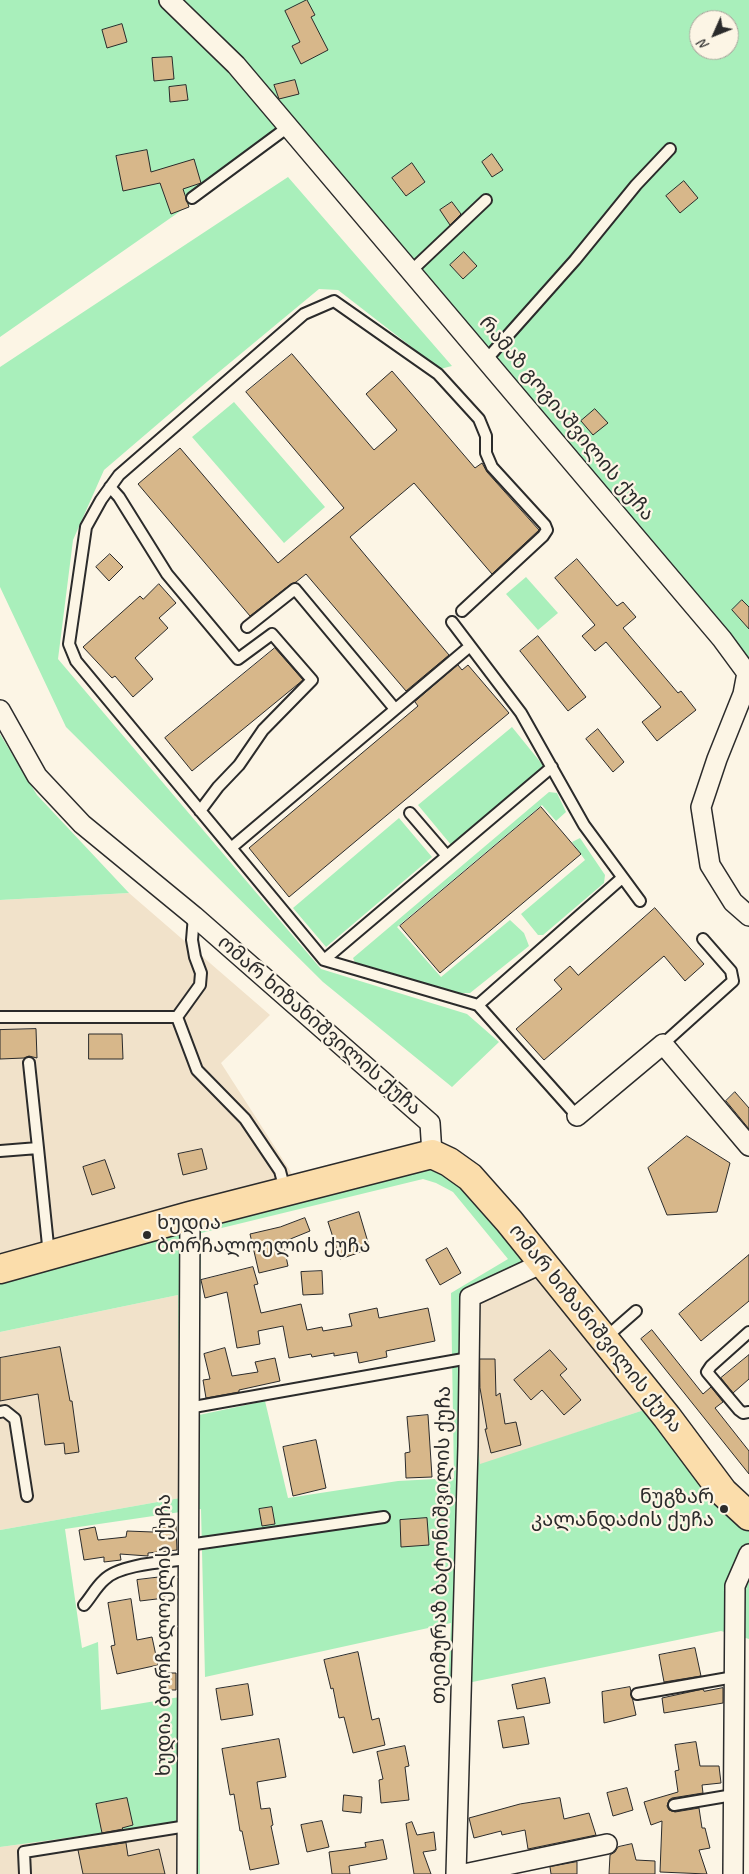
<!DOCTYPE html>
<meta charset="utf-8">
<style>
body{margin:0}
#map{position:relative;width:749px;height:1874px;overflow:hidden;background:#fcf5e5;font-family:Caveat,sans-serif}
canvas{display:block}
.north{position:absolute;left:689px;top:10px;width:50px;height:50px;box-sizing:border-box;background:#fcf5e5;border:1px solid #a8a49b;border-radius:50%;rotate:226deg;font-size:14px;font-weight:700;line-height:20px;text-align:center;color:#2b2b2b}
.north::after{content:'';display:block;margin:auto;width:18px;height:22px;background:#2b2b2b;clip-path:polygon(50% 0,100% 100%,50% 72%,0 100%)}
</style>
<div id="map">
<canvas width="749" height="1874"></canvas>
<div class="north">N</div>
</div>
<script>
const c = document.querySelector('canvas').getContext('2d');
c.lineJoin = 'round';
function fillPath(path, color) {
  c.fillStyle = color;
  c.fill(path, 'evenodd');
}
function stroke(path, color, width, dash) {
  c.strokeStyle = color;
  c.lineWidth = width;
  c.lineCap = dash ? 'butt' : 'round';
  c.setLineDash(dash || []);
  c.stroke(path);
}
function label(font, color, halo, rows, align = 'center') {
  c.font = font + ' Caveat,"Noto Sans Georgian",sans-serif';
  c.lineWidth = 4.5;
  c.setLineDash([]);
  c.textBaseline = 'middle';
  c.strokeStyle = halo;
  c.fillStyle = color;
  for (const [text, x, y, turn = 0] of rows) {
    c.save();
    c.translate(x, y);
    c.rotate((+turn || 0) * Math.PI / 180);
    c.textAlign = isNaN(turn) ? turn : align;
    if (halo) c.strokeText(text, 0, 0);
    c.fillText(text, 0, 0);
    c.restore();
  }
}
fillPath(new Path2D(`
 M129,893L270,1015L221,1063L294,1177L0,1255V900Z
 M526,1263L644,1410L480,1465L461,1295Z
 M178,1295L180,1498L0,1530V1332Z
 M177,1823V1874H0V1847Z`), '#f1e2ca');
fillPath(new Path2D(`
 M0,0H749V663L467,322L298,129L0,337ZM699,20H729V50H699Z
 M288,177L452,366L440,369L338,290L319,289L208,381L104,470L73,540L58,659L321,969L467,1014L499,1042L452,1087L323,982L66,727L0,587V367Z
 M234,402L325,507L284,543L192,437Z
 M526,577L558,613L538,630L506,594Z
 M512,727L546,769L452,846L418,805Z
 M0,734L37,795L129,893L0,900Z
 M549,792L557,793L566,812L556,821L542,805L397,927L441,977L510,920L524,933L529,946L470,993H456L357,967L353,958Z
 M399,818L432,857L326,947L293,908Z
 M580,838L605,875L604,883L543,935H538L521,914L585,860L572,842Z
 M431,1162L455,1176L526,1263L461,1295L480,1464L644,1410L732,1519L749,1531V1639L721,1631L448,1687L451,1623L205,1677L201,1509L65,1529L82,1648L98,1642L101,1710L198,1694L200,1874H177V1823L0,1847V1530L180,1498L178,1295L0,1332V1283L308,1194ZM423,1179L436,1183L453,1192L508,1259L451,1293L454,1478L398,1481L288,1498L265,1401L199,1415L201,1233Z`), '#a9efbb');
const building = new Path2D(`
 M307,0L315,15L311,17L328,50L301,64L292,46L300,42L285,11Z
 M122,24L127,42L107,48L102,30Z
 M172,57L174,79L154,81L152,58Z
 M295,80L299,94L279,99L274,85Z
 M186,85L188,100L170,102L169,87Z
 M147,150L151,172L194,159L201,183L183,189L189,207L171,214L160,183L123,191L116,156Z
 M492,154L503,170L492,177L482,162Z
 M412,163L425,182L406,196L392,178Z
 M684,181L698,198L680,213L666,196Z
 M452,202L461,214L450,225L440,210Z
 M464,252L477,266L463,279L450,265Z
 M292,354L374,450L397,430L366,394L392,371L475,468L482,463L487,472L539,530L492,574L414,483L350,537L449,655L406,691L306,574L296,582L291,584L250,616L138,484L180,448L278,563L344,508L246,392Z
 M595,409L608,423L593,435L581,421Z
 M110,554L123,567L109,581L96,567Z
 M577,559L617,606L623,602L636,617L623,628L678,693L681,691L696,710L657,741L642,722L661,707L606,642L595,651L582,636L595,625L555,578Z
 M159,584L176,603L159,618L168,628L135,658L153,679L133,697L115,676L112,678L83,647L140,596L143,599Z
 M742,600L749,607V629L732,610Z
 M538,636L586,697L568,711L520,651Z
 M275,648L303,680L192,771L165,738Z
 M458,665L462,670L468,665L509,713L289,897L249,848L418,706L415,702Z
 M598,729L624,762L613,772L586,739Z
 M541,807L581,854L440,973L400,926Z
 M655,908L704,964L685,981L664,956L544,1060L516,1029L562,989L554,980L570,966L578,975Z
 M36,1029L37,1058L29,1056L24,1058L0,1059V1030Z
 M89,1034H122L123,1059H89Z
 M735,1092L749,1108V1129L726,1101Z
 M687,1136L730,1163L717,1212L667,1215L648,1168Z
 M202,1149L207,1169L183,1175L178,1154Z
 M105,1160L115,1188L92,1195L83,1167Z
 M359,1212L370,1249L340,1259L328,1222Z
 M305,1218L310,1231L283,1242L288,1266L259,1273L250,1234L280,1227Z
 M447,1248L461,1273L440,1285L426,1260Z
 M749,1255V1301L701,1341L679,1314Z
 M253,1267L258,1284L254,1285L261,1313L301,1304L307,1330L322,1327L323,1331L352,1326L349,1314L377,1308L379,1318L428,1308L435,1341L386,1351L387,1357L359,1363L357,1352L334,1356V1353L312,1357L311,1354L289,1358L283,1326L258,1331L260,1344L237,1348L227,1292L205,1298L201,1280Z
 M322,1271L323,1294L303,1295L301,1272Z
 M652,1330L703,1394L711,1387L723,1402L715,1408L749,1451V1474L641,1339Z
 M60,1347L70,1401H72L79,1452L65,1454L64,1443L45,1445L38,1394L0,1401V1358Z
 M225,1348L232,1376L258,1372L255,1362L275,1358L280,1381L239,1390V1392L206,1398L203,1380L210,1379L204,1354Z
 M550,1350L567,1369L560,1375L581,1400L564,1415L542,1390L531,1400L514,1380Z
 M749,1355V1379L733,1393L721,1378Z
 M480,1359H495L496,1396L500,1393L505,1424L516,1422L521,1445L491,1453L485,1429H487L480,1388Z
 M428,1415L432,1477L406,1478L405,1453L410,1452L407,1417Z
 M316,1440L326,1488L293,1496L283,1447Z
 M272,1507L275,1524L262,1526L259,1509Z
 M427,1518L429,1545L401,1547L400,1520Z
 M176,1526L177,1550L148,1553V1556L120,1554L121,1560L104,1562V1557L84,1560L79,1530L95,1527L98,1540L126,1537L127,1531L153,1532V1528Z
 M162,1577L165,1598L140,1601L137,1580Z
 M131,1599L137,1640L152,1637L158,1665L117,1674L111,1646L115,1645L108,1603Z
 M695,1648L701,1676L664,1682L659,1655Z
 M358,1652L372,1720L379,1718L385,1745L353,1753L344,1717L339,1718L333,1688L331,1689L324,1660Z
 M160,1673H176V1690H161Z
 M545,1678L550,1703L517,1709L512,1685Z
 M248,1684L253,1715L221,1720L216,1689Z
 M630,1687L636,1715L604,1723L602,1692Z
 M723,1688V1703L664,1713L662,1698L703,1689L704,1691Z
 M524,1717L529,1744L503,1748L498,1721Z
 M279,1739L286,1777L257,1782L261,1809L270,1808L273,1825L271,1826L279,1864L250,1870L242,1831H240L234,1794L230,1795L222,1749Z
 M696,1742L700,1766H719L721,1783L702,1785L703,1793L672,1798L669,1800L667,1806L669,1810L675,1812L699,1808L702,1828H705L710,1848L699,1850L707,1874L660,1872L662,1821L651,1825L644,1802L678,1792L675,1771L679,1770L675,1745Z
 M405,1746L409,1766L405,1767L409,1800L381,1803L379,1780L383,1779L377,1752Z
 M627,1788L633,1810L613,1816L607,1793Z
 M344,1795L362,1797L361,1813L343,1811Z
 M127,1798L133,1825L122,1828L123,1829L102,1833L96,1804Z
 M560,1798L564,1819L589,1813L596,1835L528,1849L525,1830L502,1835L501,1831L474,1838L469,1818L520,1804Z
 M322,1821L329,1847L307,1852L301,1825Z
 M412,1822L417,1835L434,1832L436,1850L423,1852L431,1874H414L406,1824Z
 M383,1840L387,1859L349,1866L350,1874H332L329,1852L366,1847L365,1843Z
 M126,1843L128,1856L159,1849L165,1874H83L78,1850Z
 M632,1844L636,1860L655,1861V1874H609L610,1855L615,1852L618,1847Z
 M577,1862V1874H551L550,1867Z`);
fillPath(building, '#d7b78a');
stroke(building, '#2b2b2b', 1);
const lane = new Path2D(`
 M192,198L288,127
 M411,271L486,200
 M486,360L575,260L636,185L670,149
 M110,487L119,497L167,574L238,659L272,634L312,680L263,730L239,765L218,787L200,811
 M462,611L543,536L547,530L545,525L492,467L486,453V436L479,419L438,374L334,301L304,314L119,475L101,500L86,527L69,644L76,661L324,960L478,1005L577,1116
 M452,622L521,713L584,825L640,901
 M247,627L295,589L395,709
 M410,813L447,856
 M231,848L469,647
 M324,960L552,767
 M478,1005L622,878
 M0,1017H177L197,1070L245,1119L280,1171L285,1190
 M177,1017L200,985L201,973L195,957L192,940L194,916
 M663,1044L733,981L731,971L703,939
 M29,1063L38,1148
 M0,1151L38,1148L49,1255
 M749,1332L711,1366L707,1372L739,1410L743,1413L749,1412
 M604,1339L636,1311
 M188,1408L469,1358
 M0,1412L5,1411L15,1419L27,1496
 M188,1545L384,1517
 M84,1605C91,1597 96,1587 104,1580C119,1564 166,1562 188,1559
 M637,1694L734,1677
 M674,1805L733,1795
 M25,1874L24,1852L187,1826`);
const street = new Path2D(`
 M169,0L236,65L722,639L747,673L743,694L717,759L701,807L710,865L733,902L749,916
 M0,710L37,776L82,824L194,916L430,1123L432,1154
 M577,1116L663,1044L749,1146
 M187,1874L190,1216
 M456,1874L468,1446L470,1297L543,1263
 M464,1874L607,1844
 M733,1874L735,1586L749,1554`);
const primary = new Path2D(`
 M0,1269L190,1216L432,1154L449,1162L470,1177L509,1221L667,1417L723,1492L749,1516`);
stroke(lane, '#2b2b2b', 14);
stroke(street, '#2b2b2b', 22);
stroke(primary, '#2b2b2b', 31);
stroke(lane, '#fcf5e5', 10);
stroke(street, '#fcf5e5', 19);
stroke(primary, '#fbddab', 28);
for (const [x, y, r, color] of [
 [147,1235,5,"#2b2b2b"],
 [724,1509,5,"#2b2b2b"]
]) {
  const dot = new Path2D();
  dot.arc(x, y, r, 0, 2 * Math.PI);
  c.fillStyle = color;
  c.fill(dot);
  stroke(dot, '#fcf5e5', 2);
}
label('20px', '#2b2b2b', '#fcf5e5', [
 ["რამაზ გოგიაშვილის ქუჩა",566,419,50],
 ["ომარ ხიზანიშვილის ქუჩა",319,1026,41],
 ["ომარ ხიზანიშვილის ქუჩა",595,1329,51],
 ["თეიმურაზ ბატონიშვილის ქუჩა",442,1545,-89],
 ["ხუდია ბორჩალოელის ქუჩა",165,1635,-90]
]);
label('20px', '#2b2b2b', '#fcf5e5', [
 ["ხუდია",157,1224],
 ["ბორჩალოელის ქუჩა",157,1247],
 ["ნუგზარ",714,1498,"right"],
 ["კალანდაძის ქუჩა",714,1521,"right"]
], 'left');
</script>
